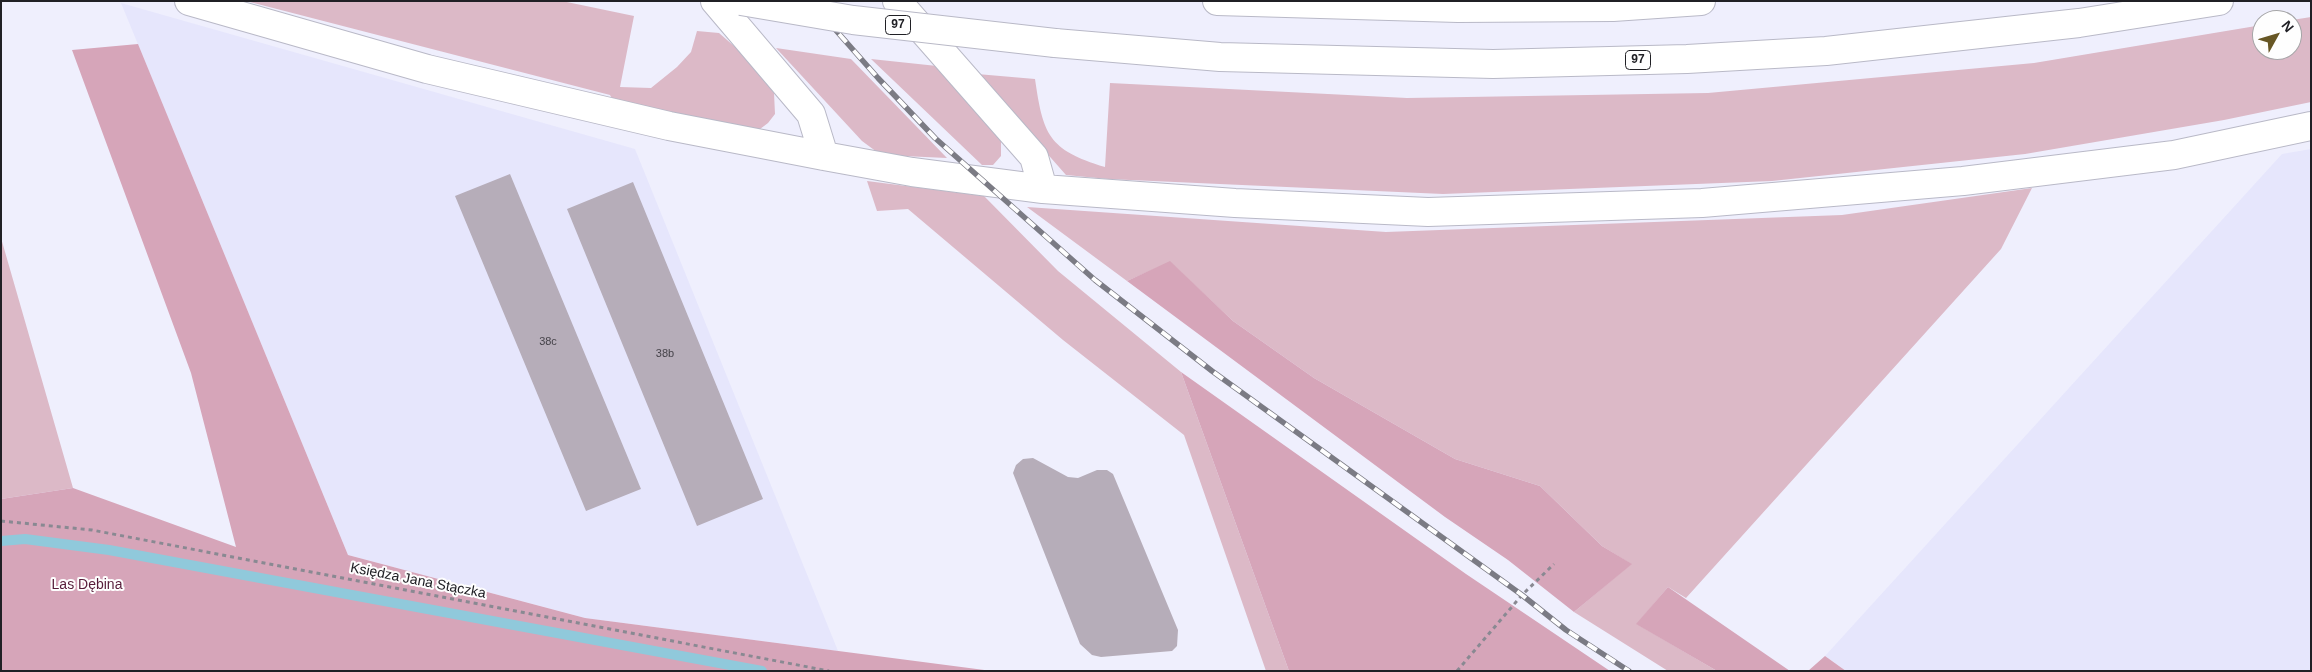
<!DOCTYPE html>
<meta charset="utf-8">
<style>
body{margin:0}
#map{position:relative;width:2312px;height:672px;overflow:hidden;background:#efeffd;font-family:Helvetica,sans-serif}
canvas{display:block}
.frame{position:absolute;inset:0;border:2px solid #202025;pointer-events:none}
.north{position:absolute;left:2252px;top:10px;width:50px;height:50px;box-sizing:border-box;background:#fefefe;border:1px solid #a5a5a7;border-radius:50%;rotate:51deg;font-size:14px;font-weight:700;line-height:20px;text-align:center;color:#202025}
.north::after{content:'';display:block;margin:auto;width:18px;height:22px;background:#675725;clip-path:polygon(50% 0,100% 100%,50% 72%,0 100%)}
</style>
<div id="map">
<canvas width="2312" height="672"></canvas>
<div class="frame"></div>
<div class="north">N</div>
</div>
<script>
const c = document.querySelector('canvas').getContext('2d');
c.lineJoin = 'round';
function fillPath(path, color) {
  c.fillStyle = color;
  c.fill(path, 'evenodd');
}
function stroke(path, color, width, dash) {
  c.strokeStyle = color;
  c.lineWidth = width;
  c.lineCap = dash ? 'butt' : 'round';
  c.setLineDash(dash || []);
  c.stroke(path);
}
function label(font, color, halo, rows, align = 'center') {
  c.font = font + ' Helvetica,sans-serif';
  c.lineWidth = 4;
  c.setLineDash([]);
  c.textBaseline = 'middle';
  c.strokeStyle = halo;
  c.fillStyle = color;
  for (const [text, x, y, turn = 0] of rows) {
    c.save();
    c.translate(x, y);
    c.rotate((+turn || 0) * Math.PI / 180);
    c.textAlign = isNaN(turn) ? turn : align;
    if (halo) c.strokeText(text, 0, 0);
    c.fillText(text, 0, 0);
    c.restore();
  }
}
fillPath(new Path2D(`
 M121,3L635,149L838,651L585,618L348,555Z
 M2311,149V671H1846L1825,656L2282,154Z`), '#e6e6fc');
fillPath(new Path2D(`
 M246,1H562L634,16L620,87L651,88L677,67L691,52L697,31L719,33L742,53L774,93L775,114L768,123L756,132L616,106L610,95Z
 M2311,17V102L2224,120L2025,154L1772,181L1443,194L1108,179L1066,175L977,74L1035,79C1043,134 1048,150 1105,167L1110,83L1407,98L1708,93L2034,63L2262,25V50H2292V20Z
 M776,48L851,59L947,158L881,155L862,141Z
 M871,59L937,66L1001,130V156L993,165H982Z
 M867,181L984,196L1058,271L1181,372L1289,671H1266L1184,435L1063,340L908,209L877,211Z
 M2032,188L2001,249L1686,598L1668,587L1637,624L1717,671H1668L1574,612L1631,564L1602,546L1540,486L1455,459L1314,378L1233,321L1170,262L1127,281L1027,207L1386,232L1842,215Z
 M1,238L73,488L1,499Z`), '#dcb9c7');
fillPath(new Path2D(`
 M138,44L348,555L585,618L992,671H1V499L73,488L236,547L191,373L72,50Z
 M1170,261L1233,321L1314,378L1455,459L1540,486L1602,546L1632,564L1574,612L1508,560L1445,517L1127,281Z
 M1181,372L1466,574L1610,671H1289Z
 M1668,587L1790,671H1717L1636,624Z
 M1825,656L1846,671H1808Z`), '#d6a5b9');
stroke(new Path2D(`
 M1,541L25,539L109,550L762,671`), '#90c9db', 10);
fillPath(new Path2D(`
 M510,174L641,489L586,511L455,196Z
 M633,182L763,499L697,526L567,209Z
 M1033,458L1068,477L1078,478L1097,470H1107L1113,474L1178,630L1177,646L1172,651L1101,657L1092,655L1080,644L1013,473L1016,465L1023,459Z`), '#b6adb9');
const minor = new Path2D(`
 M189,1L427,69L669,126L824,156L912,172L1043,189L1235,203L1428,212L1702,203L1963,181L2174,155L2311,126
 M715,1L811,114L824,156
 M897,1L1034,157L1043,189`);
const major = new Path2D(`
 M1217,1L1458,8L1613,7L1701,1
 M1055,43L1220,57L1493,64L1687,59L1826,51L2079,23L2219,1`);
stroke(minor, '#b9b9c7', 30);
stroke(major, '#b9b9c7', 30);
stroke(new Path2D(`
 M1,521L92,530L829,671
 M1457,671L1522,595L1554,564`), '#898992', 3, [4, 4]);
stroke(minor, '#fff', 28);
stroke(major, '#fff', 28);
const rail = new Path2D(`
 M810,1L878,78L935,138L1095,280L1212,371L1522,595L1566,630L1629,671`);
stroke(rail, '#7b7b84', 5.5);
stroke(rail, '#fefefe', 4, [11]);
const majorBridge = new Path2D(`
 M741,1L853,20L1055,43`);
stroke(majorBridge, '#b9b9c7', 30, []);
stroke(majorBridge, '#fff', 28);
label('11px', '#46434a', null, [
 ["38c",548,342],
 ["38b",665,354]
]);
for (const [x, y, w] of [
 [898,25,25],
 [1638,60,25]
]) {
  const box = new Path2D();
  box.roundRect(x - w / 2, y - 9.5, w, 19, 4);
  c.fillStyle = '#fefefe';
  c.fill(box);
  stroke(box, '#202025', 1);
}
label('bold 12px', '#202025', null, [
 ["97",898,25],
 ["97",1638,60]
]);
label('14px', '#202025', '#fefefe', [
 ["Księdza Jana Stączka",418,581,11]
]);
label('14px', '#571c3a', '#fefefe', [
 ["Las Dębina",87,585]
]);
</script>
